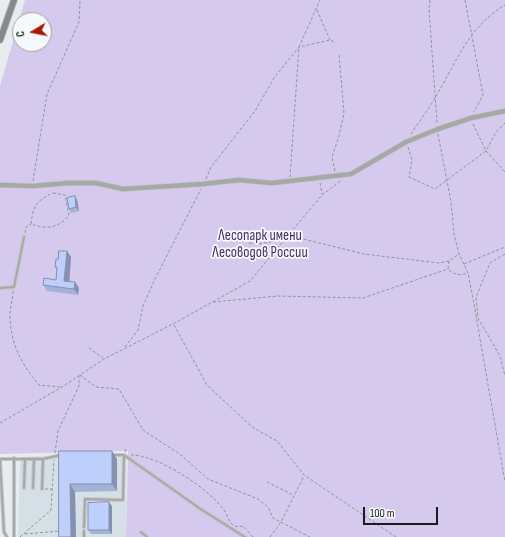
<!DOCTYPE html>
<meta charset="utf-8">
<style>
body{margin:0}
#map{position:relative;width:505px;height:537px;overflow:hidden;background:#e8ecee;font-family:"Sofia Sans Condensed",sans-serif}
canvas{display:block}
.north{position:absolute;left:12px;top:12px;width:40px;height:40px;box-sizing:border-box;background:#f6f9fb;border:1px solid #9ea0a2;border-radius:50%;rotate:260deg;font-size:11px;font-weight:700;line-height:16px;text-align:center;color:#1a1b1c}
.north::after{content:'';display:block;margin:auto;width:14px;height:18px;background:#a91a00;clip-path:polygon(50% 0,100% 100%,50% 72%,0 100%)}
.scale{position:absolute;left:363px;top:507px;width:75px;height:18px;box-sizing:border-box;border:2px solid #1a1b1c;border-top:0;padding-left:5px;font-size:12px;line-height:14px;white-space:nowrap;color:#1a1b1c;-webkit-text-stroke:3px #f6f9fb;paint-order:stroke}
</style>
<div id="map">
<canvas width="505" height="537"></canvas>
<div class="north">С</div>
<div class="scale">100 m</div>
</div>
<script>
const c = document.querySelector('canvas').getContext('2d');
c.lineJoin = 'round';
function fillPath(path, color) {
  c.fillStyle = color;
  c.fill(path, 'evenodd');
}
function stroke(path, color, width, dash) {
  c.strokeStyle = color;
  c.lineWidth = width;
  c.lineCap = dash ? 'butt' : 'round';
  c.setLineDash(dash || []);
  c.stroke(path);
}
function label(font, color, halo, rows, align = 'center') {
  c.font = font + ' "Sofia Sans Condensed",sans-serif';
  c.lineWidth = 3.5;
  c.setLineDash([]);
  c.textBaseline = 'middle';
  c.strokeStyle = halo;
  c.fillStyle = color;
  for (const [text, x, y, turn = 0] of rows) {
    c.save();
    c.translate(x, y);
    c.rotate((+turn || 0) * Math.PI / 180);
    c.textAlign = isNaN(turn) ? turn : align;
    if (halo) c.strokeText(text, 0, 0);
    c.fillText(text, 0, 0);
    c.restore();
  }
}
fillPath(new Path2D(`
 M126,453V537H18L20,457Z`), '#d5dfe6');
fillPath(new Path2D(`
 M25,0H505V537H126L128,451L0,454V86ZM20,20H44V44H20Z`), '#d5c9ed');
const service = new Path2D(`
 M0,288L14,287L24,237
 M113,455H124L202,510L245,537
 M0,459H43L61,455
 M0,460L4,532L7,537
 M24,488L25,459
 M33,488L34,459
 M42,489L43,459
 M84,527L85,499L123,500L124,455
 M141,532L147,537
 M14,537V458
 M84,537V531`);
const minor = new Path2D(`
 M0,185L33,186L68,183H96L123,189L203,184L239,180L272,183L351,174L406,142L438,129L471,118L505,111`);
const secondary = new Path2D(`
 M0,40L14,0`);
stroke(service, '#c3c6c8', 4);
stroke(minor, '#c3c6c8', 6);
stroke(secondary, '#c3c6c8', 8);
stroke(new Path2D(`
 M430,0L429,9L437,123
 M465,0L483,95L474,112
 M317,10L330,40
 M473,124L486,151L505,172
 M411,134C419,122 428,110 435,98C456,63 468,27 505,5
 M438,134L451,202L454,234L459,254L468,273L474,304L505,482
 M408,147L412,160L409,177L435,189L486,151L496,132L505,123
 M335,171L332,157L339,136L344,113L339,54
 M290,177L299,47L320,0
 M206,179L211,167L255,111L274,78L299,47L330,40L335,42
 M33,181L47,94L79,22L80,0
 M320,183L322,194
 M53,193L65,195L69,215C59,228 47,230 31,224C33,206 37,200 53,193Z
 M25,233L26,227L31,224
 M249,243L259,244L287,239H303L364,254L439,263L449,261
 M505,254L490,263L476,297L478,318L500,356L505,376
 M464,264L505,247
 M448,269L449,261L459,254
 M449,270C455,275 460,276 467,273
 M13,291C13,300 9,310 10,318C11,345 22,365 39,385L61,387
 M213,302L278,296L363,298L448,269
 M174,325L207,385L252,427L277,441L304,475L396,537
 M125,347L138,330L143,306L155,279L201,189
 M89,348L103,358
 M80,375L96,387L119,389L143,430L181,455L208,479L258,499L268,507L273,518L310,537
 M0,423L62,387L104,359L173,324L250,281L322,195L342,180
 M125,452L126,448
 M55,453L58,431L79,386V376
 M131,455C158,455 208,488 224,510C227,514 228,520 232,524C235,527 239,527 243,526L253,537
 M267,482L293,495
 M45,489H52
 M25,534L60,531
 M20,537L51,510L54,460
 M270,537L281,522L304,476`), '#929596', 1, [3, 2]);
stroke(service, '#a7a9a9', 2);
stroke(minor, '#a7a9a9', 4.5);
stroke(secondary, '#868889', 6);
fillPath(new Path2D(`
 M77,200L79,211L71,213L69,209Z
 M67,251L71,257L69,281L75,282L79,288L78,295L47,291L43,285L56,280L57,270L55,267Z
 M59,451L117,459V491L75,492L76,537Z
 M112,506V534H91L88,530Z`), '#a4b2d8');
fillPath(new Path2D(`
 M75,196L77,200L79,211L76,207Z
 M67,251L71,257L69,287L64,281Z
 M75,282L79,288L78,295L74,289Z
 M112,451L117,459V491L112,484Z
 M70,484L75,492L76,537H71Z
 M109,502L112,506V534L109,530Z`), '#8691b0');
const building = new Path2D(`
 M75,196L76,207L69,209L67,198Z
 M59,251H67L64,281L75,282L74,289L43,285L44,278L56,280L57,267H55L56,259H58Z
 M59,451H112V484H70L71,537H59Z
 M109,502V530H88V503Z`);
fillPath(building, '#bfcffb');
stroke(building, '#8691b0', 1);
label('15px', '#452f66', '#f6f9fb', [
 ["Лесопарк имени",260,236],
 ["Лесоводов России",260,253]
]);
</script>
